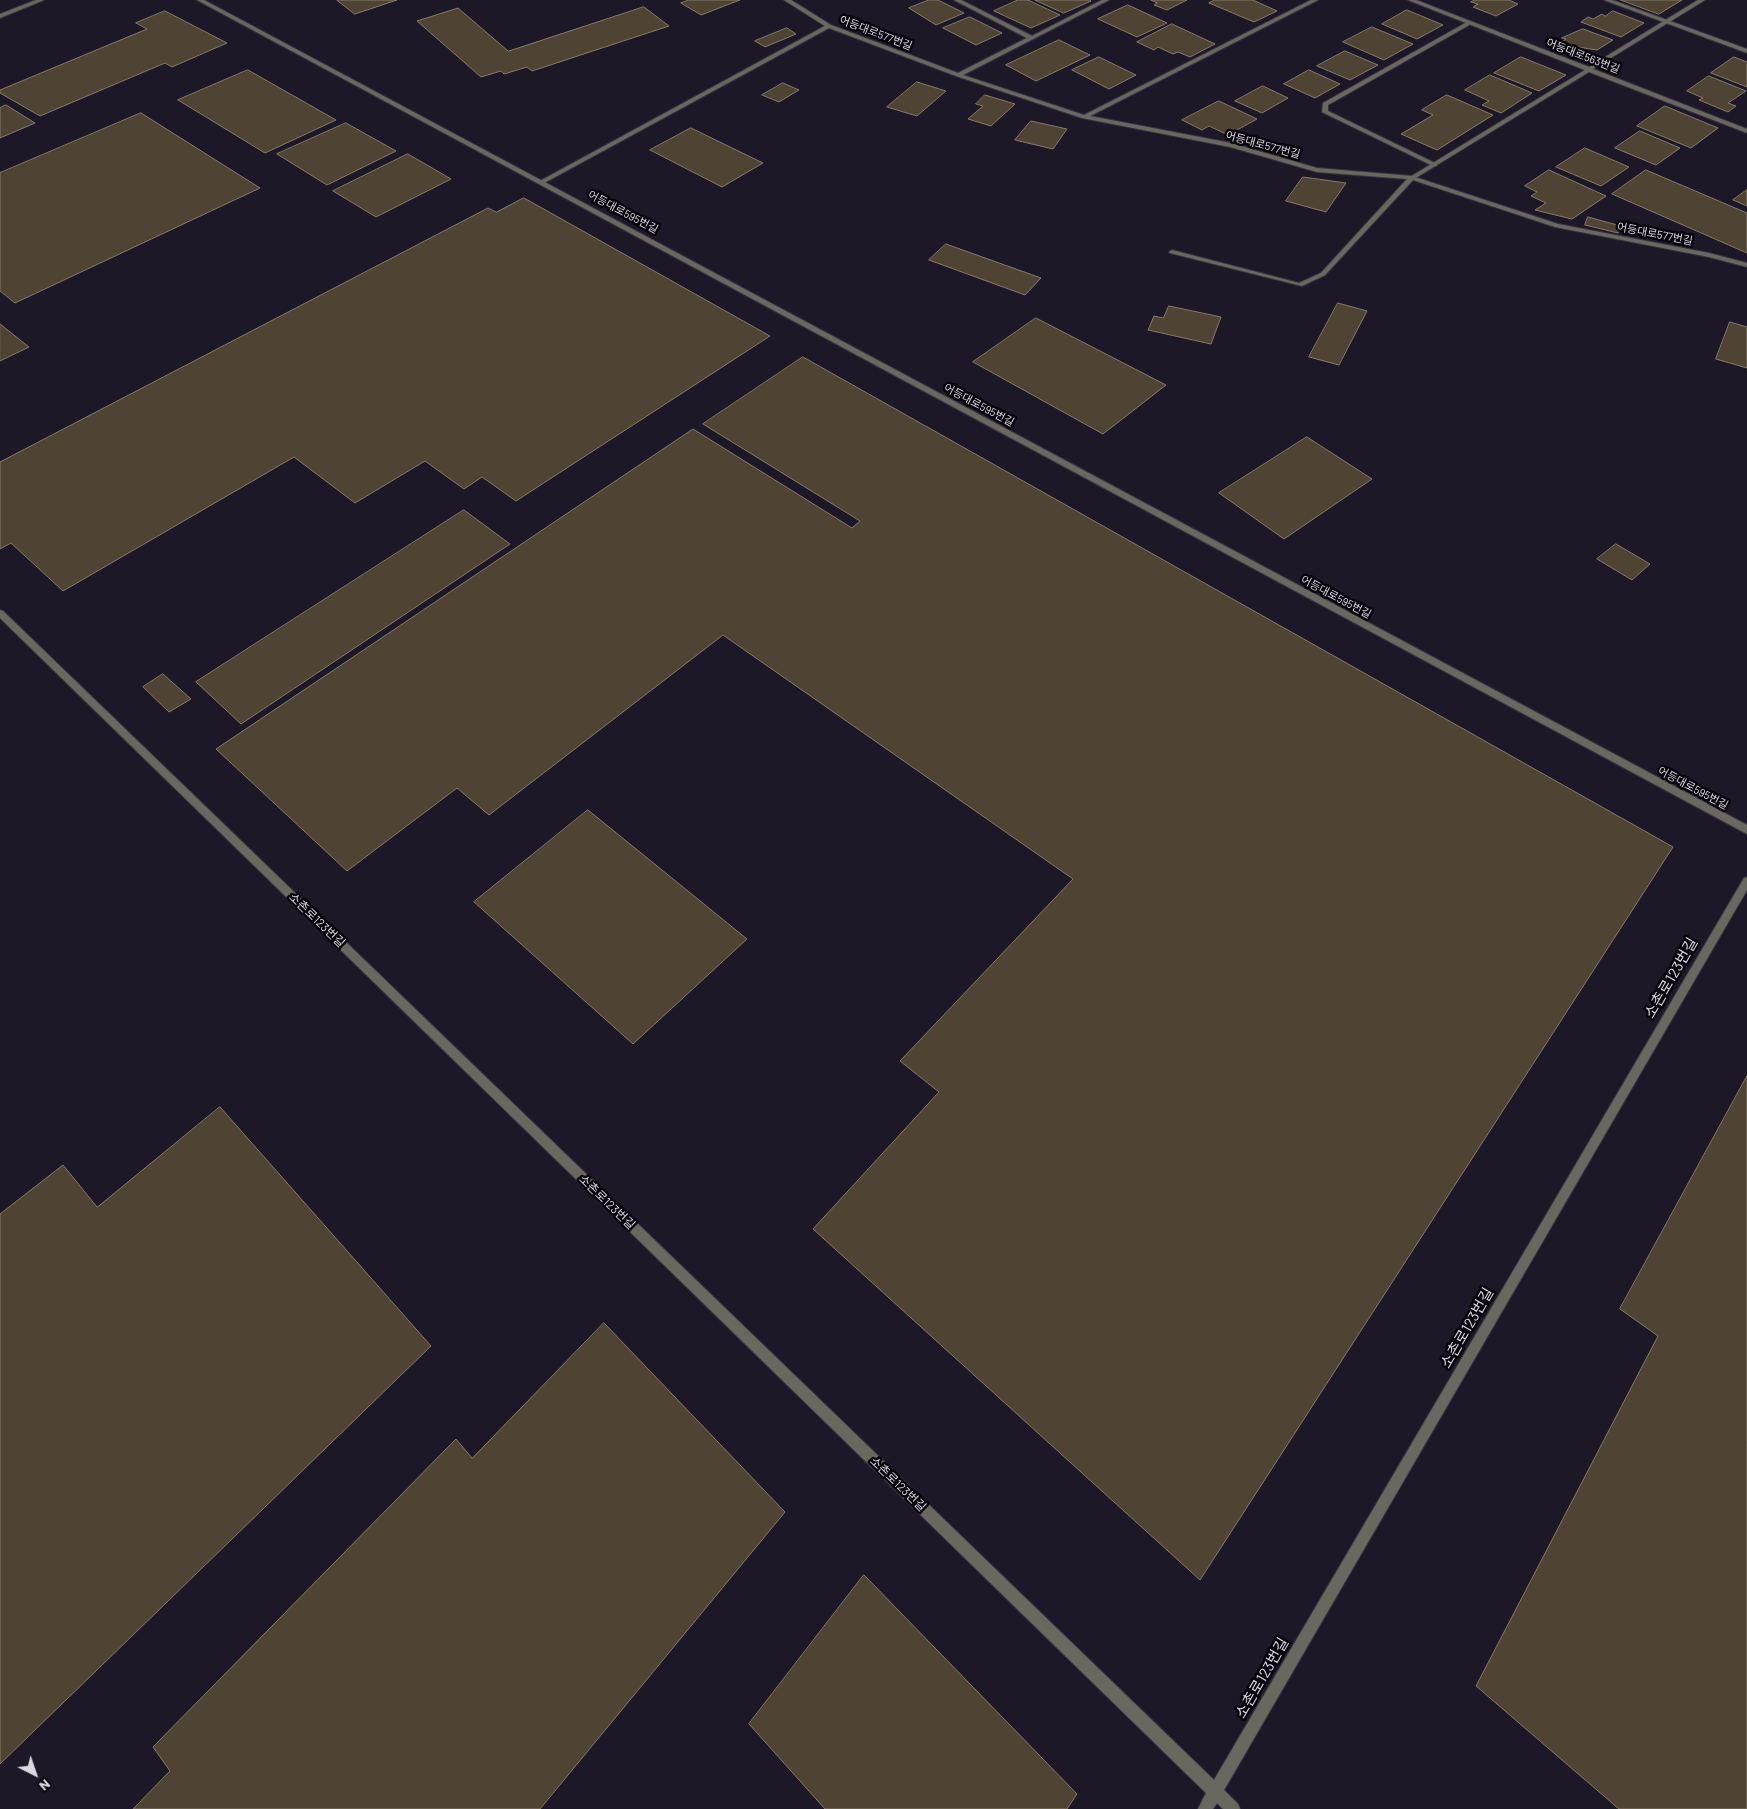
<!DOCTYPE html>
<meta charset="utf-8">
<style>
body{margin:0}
#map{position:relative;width:1747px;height:1809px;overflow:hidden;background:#1d1828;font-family:Barlow,sans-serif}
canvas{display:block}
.north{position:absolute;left:10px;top:1749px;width:50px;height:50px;-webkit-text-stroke:4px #07050b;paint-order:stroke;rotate:139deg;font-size:14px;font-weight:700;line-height:20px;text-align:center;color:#dcd9e4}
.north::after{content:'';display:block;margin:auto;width:18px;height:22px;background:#dcd9e4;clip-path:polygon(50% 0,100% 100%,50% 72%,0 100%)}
</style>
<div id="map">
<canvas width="1747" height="1809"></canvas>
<div class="north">N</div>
</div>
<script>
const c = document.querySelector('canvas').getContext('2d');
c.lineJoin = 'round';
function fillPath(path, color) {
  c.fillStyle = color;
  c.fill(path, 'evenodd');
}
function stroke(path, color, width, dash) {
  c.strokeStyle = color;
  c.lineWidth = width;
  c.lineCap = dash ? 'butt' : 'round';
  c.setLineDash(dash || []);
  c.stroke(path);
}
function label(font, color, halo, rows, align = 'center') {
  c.font = font + ' Barlow,"Noto Sans KR",sans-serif';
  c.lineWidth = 5;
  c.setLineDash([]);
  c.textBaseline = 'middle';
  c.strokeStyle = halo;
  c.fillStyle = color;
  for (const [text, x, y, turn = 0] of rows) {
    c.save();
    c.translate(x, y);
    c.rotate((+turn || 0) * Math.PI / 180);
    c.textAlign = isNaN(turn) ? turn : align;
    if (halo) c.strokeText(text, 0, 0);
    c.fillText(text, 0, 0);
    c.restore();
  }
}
const building = new Path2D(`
 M337,0H397L355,14Z
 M689,0H740L701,15L681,3Z
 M929,0H938L964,13L936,25L909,8Z
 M1018,0H1028L1060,15L1031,28L994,11Z
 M1035,0H1090L1091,1L1064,13Z
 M1151,0H1187L1167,10L1154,5L1157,3Z
 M1215,0H1253L1277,11L1254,22L1209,3Z
 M1475,0H1509L1518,4L1496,16L1473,7L1478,4L1471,2Z
 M1621,0H1682L1659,14Z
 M1128,5L1167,23L1137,37L1098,19Z
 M644,7L669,26L532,71L527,67L504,74L501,71L481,77L417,21L458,8L508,51Z
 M1407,10L1443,25L1417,39L1382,24Z
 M165,11L227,43L172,67L165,63L40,116L0,93V90L147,29L136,23Z
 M1613,11L1644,23L1621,37L1581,22L1588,17L1593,19L1602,14L1605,16Z
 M970,17L1002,33L976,45L943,28Z
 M1172,24L1215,44L1190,57L1178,52L1173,54L1158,47L1154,50L1137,42Z
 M1372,27L1413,44L1384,60L1343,42Z
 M787,28L796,34L765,47L755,41Z
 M1583,29L1613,40L1597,50L1558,44L1566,39L1562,38Z
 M1059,40L1090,55L1036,81L1006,65Z
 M1345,51L1378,65L1350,80L1317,66Z
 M1099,57L1136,75L1109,89L1072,70Z
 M1521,57L1566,75L1539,91L1494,73Z
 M1734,57L1747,62V87L1711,73Z
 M248,70L336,120L265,153L178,100Z
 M1309,70L1340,84L1315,98L1284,84Z
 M1490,75L1532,93L1501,113L1482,105L1489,101L1465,90Z
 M1709,76L1746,91L1728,103L1736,106L1728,112L1699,100L1703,98L1687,91Z
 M917,82L946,91L917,116L887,107Z
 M783,83L799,90L779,102L762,95Z
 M1263,86L1288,98L1262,113L1235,101Z
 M985,95L1015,104L991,126L968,119L983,106L976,104Z
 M1447,95L1493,115L1437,150L1401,134L1433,115L1422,110Z
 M1219,101L1257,119L1228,135L1209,126L1202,130L1182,120Z
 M6,105L35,123L0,138V108Z
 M1665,106L1718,128L1691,148L1637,126Z
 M141,113L260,188L15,303L0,291V173Z
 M1031,121L1067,129L1053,149L1015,140Z
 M346,123L396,151L327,185L277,154Z
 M691,128L763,163L722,187L650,150Z
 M1640,131L1680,148L1656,165L1615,148Z
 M1585,148L1629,167L1601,186L1556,167Z
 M408,154L451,179L376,217L333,191Z
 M1549,170L1606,196L1572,219L1535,210L1546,203L1531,196L1537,192L1525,186Z
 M1646,170L1747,213V253L1612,194Z
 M1303,177L1346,183L1326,212L1286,201Z
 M1747,190V206L1733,200Z
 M524,198L770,336L516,501L482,477L464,489L425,461L355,503L294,457L63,591L11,543L0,549V462L488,208L496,212Z
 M1588,217L1621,226L1618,233L1585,225Z
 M946,244L1041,278L1025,295L929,260Z
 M1338,303L1367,311L1339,365L1309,357Z
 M1169,306L1221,317L1211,344L1148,330L1154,316L1163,318Z
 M1036,318L1166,385L1103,434L973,362Z
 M1730,322L1747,327V368L1716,359Z
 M0,324L29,347L0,361Z
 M803,357L1673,847L1200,1580L813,1229L939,1092L900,1061L1073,879L723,635L489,815L457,788L347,871L216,749L693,429L852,528L860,521L703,424Z
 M1307,437L1372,479L1284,539L1219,493Z
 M464,510L510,544L241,724L196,682Z
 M1616,544L1650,564L1632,580L1597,559Z
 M163,674L191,699L169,712L143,687Z
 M588,810L747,939L633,1044L474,902Z
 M1747,1076V1809H1619L1476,1686L1658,1336L1620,1309Z
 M220,1107L431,1346L0,1764V1214L63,1165L97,1207Z
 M604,1323L785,1512L540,1809H133L170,1771L153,1747L456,1439L472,1458Z
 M864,1575L1077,1794L1067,1809H825L749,1724Z`);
fillPath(building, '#4f4333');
stroke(building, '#877a68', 1);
const service = new Path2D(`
 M784,0H791L831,25L958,73L1027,38L954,0H961L1032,36L1102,0H1109L963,75L1084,115L1311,0H1318L1090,116L1231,143L1317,168L1412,176L1558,224L1709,253L1747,263V267L1709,257L1555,227L1413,180L1325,275L1302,286L1170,253L1169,252L1172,250L1299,283L1321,273L1407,179L1317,172L1230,147L1082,118L956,76L829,28L544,183H540V181L825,26Z
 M1604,0H1612L1747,49V53Z
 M1469,21L1472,23L1471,24L1328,105V111L1437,164V166H1433L1322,112L1323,103Z`);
const minor = new Path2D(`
 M36,0H44L0,18V14Z
 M197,0H204L1747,825V834Z
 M1408,0H1416L1589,67L1698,0H1705L1593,69L1747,129V133L1589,72L1414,179H1410V177L1585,70Z
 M0,610L3,611L1214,1780L1744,878L1747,877V890L1224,1790L1238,1804L1240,1809H1223L1217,1803L1213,1809H1198L1206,1793L0,618Z`);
stroke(service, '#383342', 2);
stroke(minor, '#383342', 2);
fillPath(service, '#69675e');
fillPath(minor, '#69675e');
label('11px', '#dcd9e4', '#07050b', [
 ["어등대로577번길",876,33,21],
 ["어등대로563번길",1583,56,21],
 ["어등대로577번길",1263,145,15],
 ["어등대로595번길",623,212,28],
 ["어등대로577번길",1655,234,11],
 ["어등대로595번길",979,405,28],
 ["어등대로595번길",1336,597,28],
 ["어등대로595번길",1693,788,28]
]);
label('12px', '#dcd9e4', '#07050b', [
 ["소촌로123번길",317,920,44],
 ["소촌로123번길",607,1202,44],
 ["소촌로123번길",898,1484,44]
]);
label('15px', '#dcd9e4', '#07050b', [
 ["소촌로123번길",1671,978,-60],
 ["소촌로123번길",1467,1328,-60],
 ["소촌로123번길",1262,1678,-60]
]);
</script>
